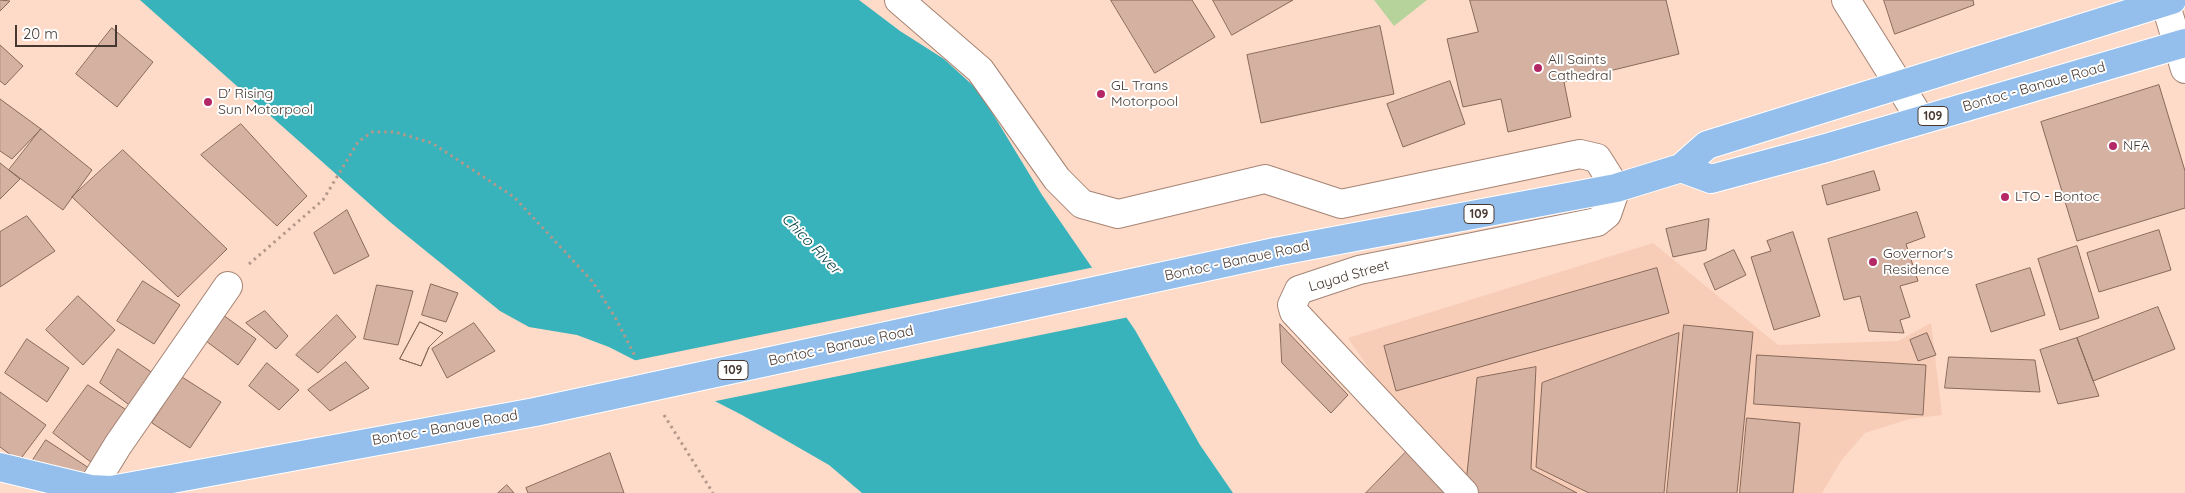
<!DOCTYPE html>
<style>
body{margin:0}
#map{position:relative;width:2185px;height:493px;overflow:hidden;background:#fedac8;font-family:Quicksand,sans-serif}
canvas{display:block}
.scale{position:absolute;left:15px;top:25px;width:102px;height:22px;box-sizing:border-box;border:2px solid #463831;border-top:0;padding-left:6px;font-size:15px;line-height:18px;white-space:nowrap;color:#463831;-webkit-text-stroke:4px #fff;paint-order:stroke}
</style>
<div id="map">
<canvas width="2185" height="493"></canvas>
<div class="scale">20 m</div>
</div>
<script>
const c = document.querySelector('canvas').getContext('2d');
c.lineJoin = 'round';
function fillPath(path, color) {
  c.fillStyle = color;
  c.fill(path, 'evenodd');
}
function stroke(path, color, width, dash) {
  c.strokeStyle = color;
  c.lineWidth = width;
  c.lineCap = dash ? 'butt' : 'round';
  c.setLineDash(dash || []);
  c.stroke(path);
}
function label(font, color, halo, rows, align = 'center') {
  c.font = font + ' Quicksand,sans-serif';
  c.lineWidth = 4;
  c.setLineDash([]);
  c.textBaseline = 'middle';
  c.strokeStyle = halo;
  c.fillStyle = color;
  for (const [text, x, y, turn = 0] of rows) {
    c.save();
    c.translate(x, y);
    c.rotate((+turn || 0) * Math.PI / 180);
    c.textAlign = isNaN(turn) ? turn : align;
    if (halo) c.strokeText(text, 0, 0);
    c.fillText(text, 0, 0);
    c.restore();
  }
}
fillPath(new Path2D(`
 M1653,243L1778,345L1898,341L1931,323L1942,415L1909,419L1865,433L1841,461L1822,493H1469L1396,408L1348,338Z`), '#f8cdb8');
fillPath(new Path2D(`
 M1374,0H1427L1394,26Z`), '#b6d39b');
fillPath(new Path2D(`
 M140,0H859L900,31L944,59L979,91L1042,195L1135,330L1200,445L1233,493H862L829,465L742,415L609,347L577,335L529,327L500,311L390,222Z`), '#39b3bb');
fillPath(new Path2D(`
 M1095,267L1129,317L711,402L632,361Z`), '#fedac8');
const building = new Path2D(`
 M0,0L10,1L0,11Z
 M1111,0H1192L1215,37L1155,73Z
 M1213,0H1293L1232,35Z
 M1470,0H1666L1679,54L1564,82L1571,117L1508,132L1501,99L1463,107L1447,39L1478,32Z
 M1884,0H1973L1974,5L1895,34Z
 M1380,26L1394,94L1261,123L1247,55Z
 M112,28L153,62L117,107L76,74Z
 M0,45L23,66L5,85L0,81Z
 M1450,81L1465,124L1403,147L1387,104Z
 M2159,85L2185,171V208L2077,241L2041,122Z
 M0,99L41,129L12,159L0,151Z
 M241,124L307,196L277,226L201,155Z
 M41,129L92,170L63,210L9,170Z
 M123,150L227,249L178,297L72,197Z
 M0,163L20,179L0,199Z
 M1874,171L1880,190L1827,205L1822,186Z
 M347,210L369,256L334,274L314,233Z
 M1917,212L1925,237L1906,244L1918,281L1900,286L1910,317L1900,320L1904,333L1869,331L1860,296L1844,300L1828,239Z
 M27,216L55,251L0,287V232Z
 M1709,219L1706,250L1673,257L1666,229Z
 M2159,230L2171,270L2099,292L2087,253Z
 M1793,232L1820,316L1774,330L1751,257L1771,251L1767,241Z
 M2077,246L2099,318L2060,330L2038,259Z
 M1734,250L1746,275L1715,290L1704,264Z
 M1657,268L1669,313L1396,391L1384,346Z
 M2030,268L2045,315L1991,332L1976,285Z
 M143,281L180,305L154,344L117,321Z
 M431,284L458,293L446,322L422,315Z
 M377,285L413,291L398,345L364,339Z
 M78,296L115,330L83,365L46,330Z
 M2158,307L2175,349L2093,381L2077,338Z
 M265,311L288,336L276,349L246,323Z
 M219,312L256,339L238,365L202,338Z
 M337,315L356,337L318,373L296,355Z
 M420,322L443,333L429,347L421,366L400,359Z
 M420,322L443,333L429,347L421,366L400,359Z
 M474,323L495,351L447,378L432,349Z
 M1280,324L1348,395L1331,413L1282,363Z
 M1684,325L1753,332L1737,493H1667Z
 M1679,333L1664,493H1589L1536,467L1542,383Z
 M1927,333L1936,355L1918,361L1910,340Z
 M2077,338L2099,396L2058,404L2040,350Z
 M27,339L69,368L47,402L5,373Z
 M118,349L157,376L136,410L100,383Z
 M1757,355L1926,365L1923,415L1754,404Z
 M1949,357L2035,360L2040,392L1945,388Z
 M346,362L369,388L330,411L308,390Z
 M267,363L299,390L279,410L249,386Z
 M1536,367L1531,469L1577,493H1476L1466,483L1477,378Z
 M182,377L221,402L190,448L152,423Z
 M88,385L131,413L96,466L53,433Z
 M0,392L46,425L19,461L0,447Z
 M1747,418L1800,423L1793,493H1740Z
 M46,440L89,468L86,481L29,466Z
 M1407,451L1450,493H1366Z
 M610,453L624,493H528L526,488Z
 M507,485L514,493H498Z`);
fillPath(building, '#d4b1a1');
stroke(building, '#89695a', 1);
const minor = new Path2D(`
 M899,0L980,70L1057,179L1082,204L1118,214L1265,179L1341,204L1580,154L1597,158L1616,188L1607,214L1597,222L1359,270L1299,290L1292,305L1294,312L1464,493
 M2165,2L2185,69
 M91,489L118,445L228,286`);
const tertiary = new Path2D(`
 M1846,0L1921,120`);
const primary = new Path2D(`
 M1681,168L1711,179L1826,148L2185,43
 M1275,252L1616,188L1681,168L1707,145L2172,0
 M0,467L91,489L111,490L188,476`);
stroke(minor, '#a58474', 30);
stroke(tertiary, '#a58474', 30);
stroke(primary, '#fff', 30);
stroke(new Path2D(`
 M249,264L323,200L358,142L372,132H395L432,143L514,197L592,281L615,317L636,358
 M664,415L713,493`), '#b4998b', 3, [2.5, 4]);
stroke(minor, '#fff', 28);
stroke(tertiary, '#fff', 28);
stroke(primary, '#94beec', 28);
const primaryBridge = new Path2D(`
 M188,476L535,412L1275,252`);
stroke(primaryBridge, '#fff', 30, []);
stroke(primaryBridge, '#94beec', 28);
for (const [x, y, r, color] of [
 [1538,68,5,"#b32865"],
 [1101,94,5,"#b32865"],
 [208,102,5,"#b32865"],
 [2113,146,5,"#b32865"],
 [2005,197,5,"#b32865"],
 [1873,262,5,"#b32865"]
]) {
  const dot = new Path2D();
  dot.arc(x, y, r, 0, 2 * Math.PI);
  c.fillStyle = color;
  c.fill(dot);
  stroke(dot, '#fff', 2);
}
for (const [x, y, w] of [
 [1933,116,30],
 [1479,214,30],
 [733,370,30]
]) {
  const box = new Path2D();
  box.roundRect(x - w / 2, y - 9.5, w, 19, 4);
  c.fillStyle = '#fff';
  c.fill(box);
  stroke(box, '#463831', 1);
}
label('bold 12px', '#463831', null, [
 ["109",1933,116],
 ["109",1479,214],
 ["109",733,370]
]);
label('14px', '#463831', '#fff', [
 ["All Saints",1548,60],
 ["Cathedral",1548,76],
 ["GL Trans",1111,86],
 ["Motorpool",1111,102],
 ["D' Rising",218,94],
 ["Sun Motorpool",218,110],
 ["NFA",2123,146],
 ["LTO - Bontoc",2015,197],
 ["Governor's",1883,254],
 ["Residence",1883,270]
], 'left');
label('14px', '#463831', '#fff', [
 ["Bontoc - Banaue Road",2034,87,-16],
 ["Bontoc - Banaue Road",1237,261,-12],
 ["Layad Street",1349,276,-16],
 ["Bontoc - Banaue Road",841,346,-12],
 ["Bontoc - Banaue Road",445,428,-10]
]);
label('italic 15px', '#043e41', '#fff', [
 ["Chico River",811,244,46]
]);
</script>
